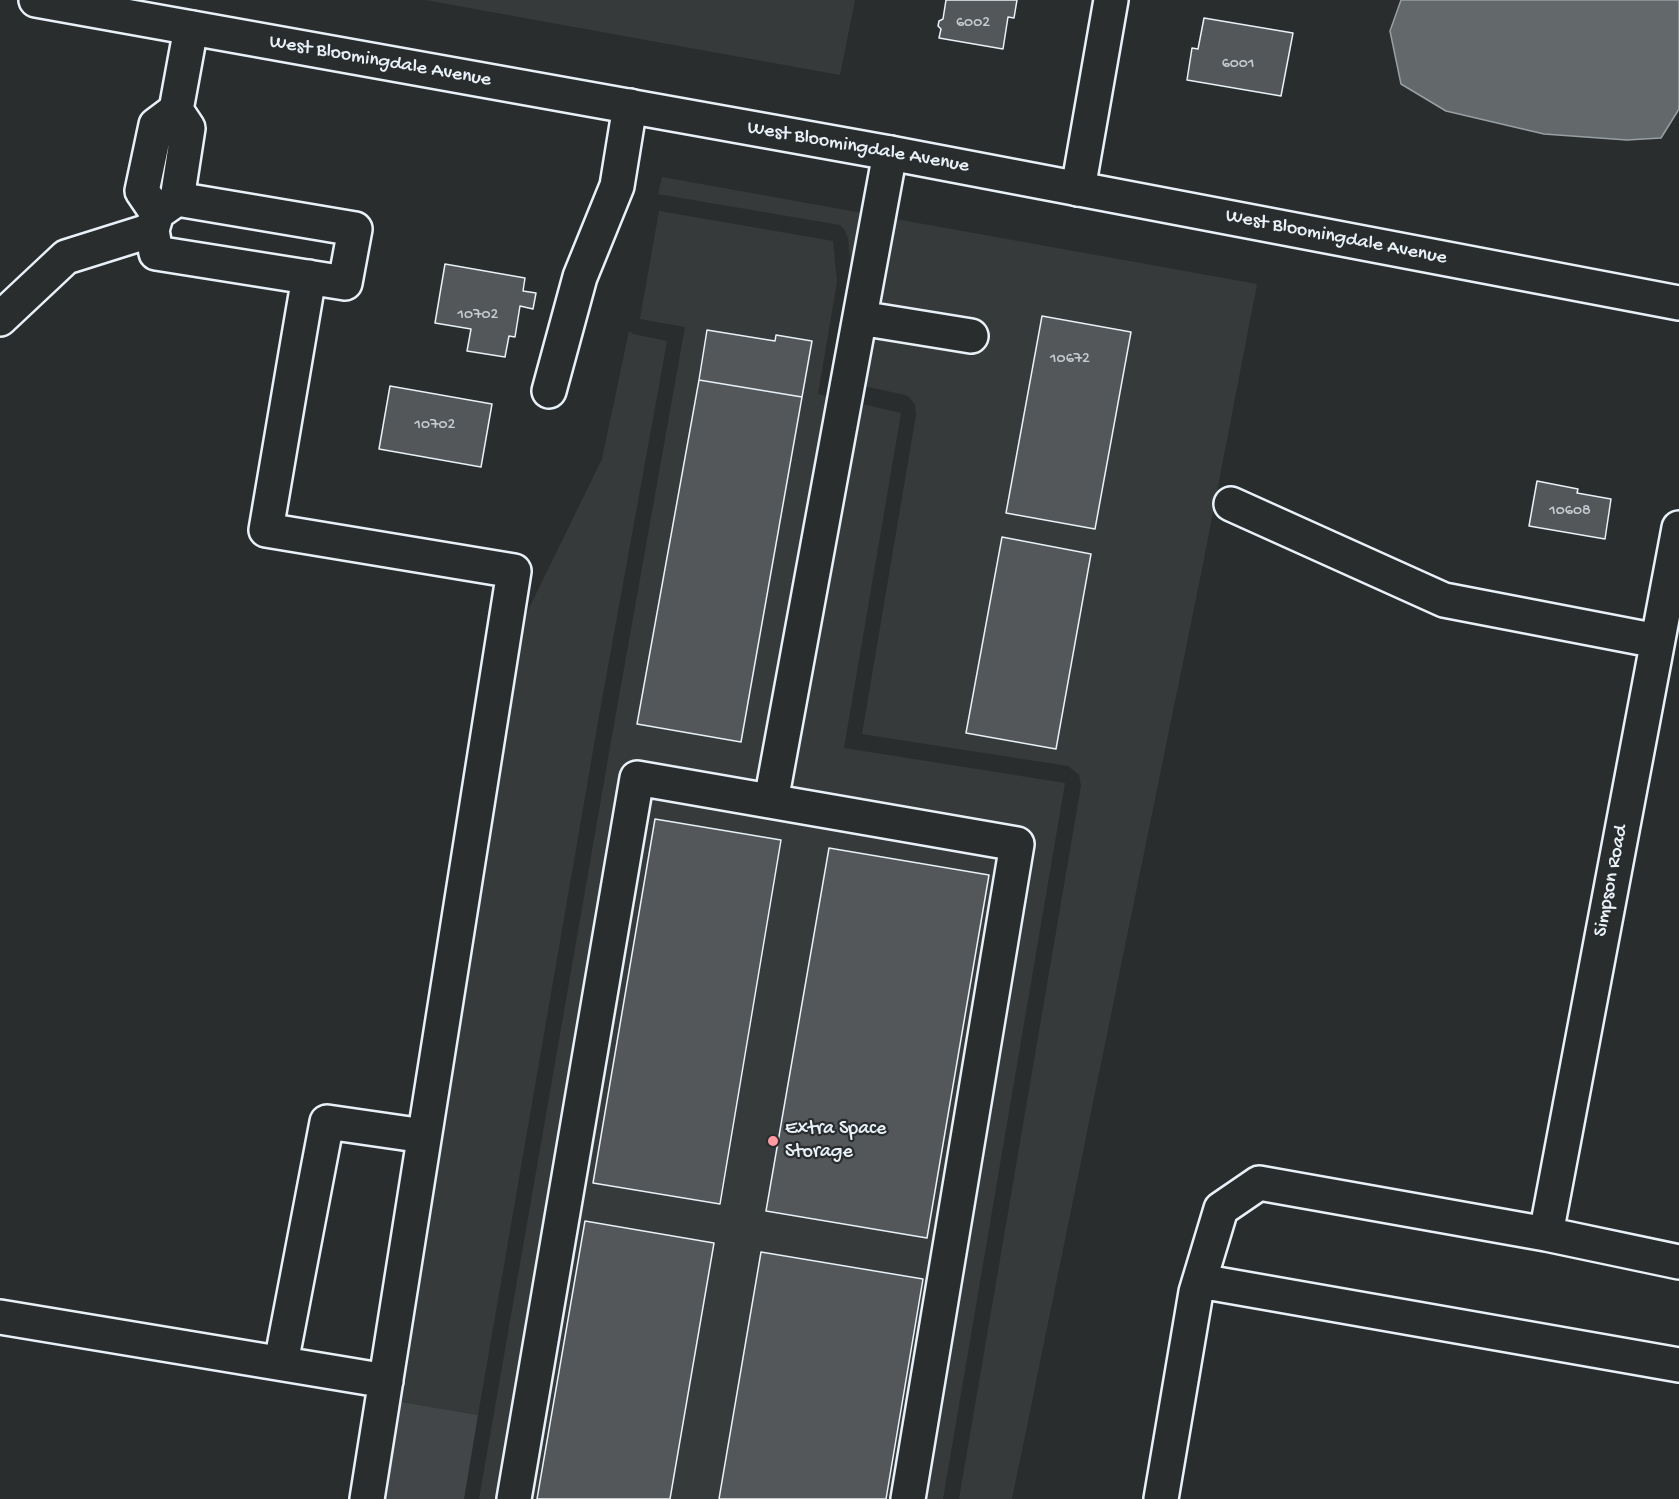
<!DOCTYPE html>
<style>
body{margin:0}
canvas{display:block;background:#2a2d2e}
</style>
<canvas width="1679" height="1499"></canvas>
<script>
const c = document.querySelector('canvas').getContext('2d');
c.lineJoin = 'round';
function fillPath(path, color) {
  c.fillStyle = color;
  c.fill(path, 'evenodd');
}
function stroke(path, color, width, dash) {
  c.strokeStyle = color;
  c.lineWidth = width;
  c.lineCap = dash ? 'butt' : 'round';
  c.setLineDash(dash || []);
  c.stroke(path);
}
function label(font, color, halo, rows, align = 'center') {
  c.font = font + ' "Gochi Hand",sans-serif';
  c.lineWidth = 4.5;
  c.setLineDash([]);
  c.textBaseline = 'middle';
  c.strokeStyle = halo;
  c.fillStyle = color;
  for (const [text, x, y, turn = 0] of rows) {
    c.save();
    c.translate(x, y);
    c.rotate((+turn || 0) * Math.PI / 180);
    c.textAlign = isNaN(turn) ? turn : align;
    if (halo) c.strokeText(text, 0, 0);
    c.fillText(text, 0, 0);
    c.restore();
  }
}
fillPath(new Path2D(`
 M425,0H855L840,75Z
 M662,177L1257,284L1203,564L1012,1499H959L1081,786L1079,775L1068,766L862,734L916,415L915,405L909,397L905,395L837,380L852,279L848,238L844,229L840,225L658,194Z
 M659,211L833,241L837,282L818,394L901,413L844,748L1065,783L943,1499H479L615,719L685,327L640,319Z
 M629,331L633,334L667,341L599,716L478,1415L378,1398L490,688L602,459Z`), '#363a3b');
fillPath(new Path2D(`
 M378,1398L478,1415L464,1499H350Z`), '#424648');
const water = new Path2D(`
 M1401,0H1679V109L1661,138L1627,140L1544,134L1446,111L1401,84L1390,31Z`);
fillPath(water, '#63686b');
stroke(water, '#989fa3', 1.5);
const building = new Path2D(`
 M946,0H1017L1014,18L1008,17L1003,49L939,38L941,29L938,26L939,21L943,19Z
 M1204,18L1293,33L1281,96L1187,80L1192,48L1198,49Z
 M445,264L525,278L523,291L536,293L533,309L520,306L515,337L509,336L505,357L467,351L471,329L435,323Z
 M1042,316L1131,332L1095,529L1006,513Z
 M707,330L775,341L776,335L812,341L802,397L699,380Z
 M699,380L802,397L741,742L637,724Z
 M390,386L492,404L481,467L379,449Z
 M1537,481L1578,489L1577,493L1611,499L1605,539L1529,526Z
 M1002,537L1091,554L1056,749L966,733Z
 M655,819L781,840L720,1204L593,1183Z
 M829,848L989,875L927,1238L766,1211Z
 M585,1221L714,1243L670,1499H537Z
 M761,1252L923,1279L886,1499H719Z`);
fillPath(building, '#535759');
stroke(building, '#e8f1f8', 1.5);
const minor = new Path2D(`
 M176,110L188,128L177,199L157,213L142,191L156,125L176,110L191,28
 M1078,189L1111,0
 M152,230L156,253L345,283L355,229L177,199
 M309,277L266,530L514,571L367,1499
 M860,318L971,336
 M0,319L66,257L152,230L157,213
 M549,391L580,277L617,186L630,106
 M1231,504L1444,600L1657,641
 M771,801L890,153
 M1546,1234L1679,528
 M1200,1281L1679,1365
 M0,1317L386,1381
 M281,1363L327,1122L424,1136
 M514,1499L637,778L1017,844L908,1499
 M1161,1499L1196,1292L1221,1209L1259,1183L1546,1234L1679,1262`);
const major = new Path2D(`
 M36,0L890,153L1679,303`);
stroke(minor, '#e8f1f8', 38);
stroke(major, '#e8f1f8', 38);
stroke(minor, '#2a2d2e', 33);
stroke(major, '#2a2d2e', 33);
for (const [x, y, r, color] of [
 [773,1141,6,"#ff9aa2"]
]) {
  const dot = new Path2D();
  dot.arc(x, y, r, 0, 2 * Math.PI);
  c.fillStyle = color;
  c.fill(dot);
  stroke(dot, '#2a2d2e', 2);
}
label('16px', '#c3cad0', null, [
 ["6002",973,24],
 ["6001",1238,65],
 ["10702",478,316],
 ["10672",1070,360],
 ["10702",435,426],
 ["10608",1570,512]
]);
label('20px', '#e8f1f8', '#2a2d2e', [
 ["West Bloomingdale Avenue",380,62,10],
 ["West Bloomingdale Avenue",858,148,10],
 ["West Bloomingdale Avenue",1336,238,11],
 ["Simpson Road",1612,881,-79]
]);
label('20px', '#e8f1f8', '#2a2d2e', [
 ["Extra Space",785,1130],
 ["Storage",785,1153]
], 'left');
</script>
